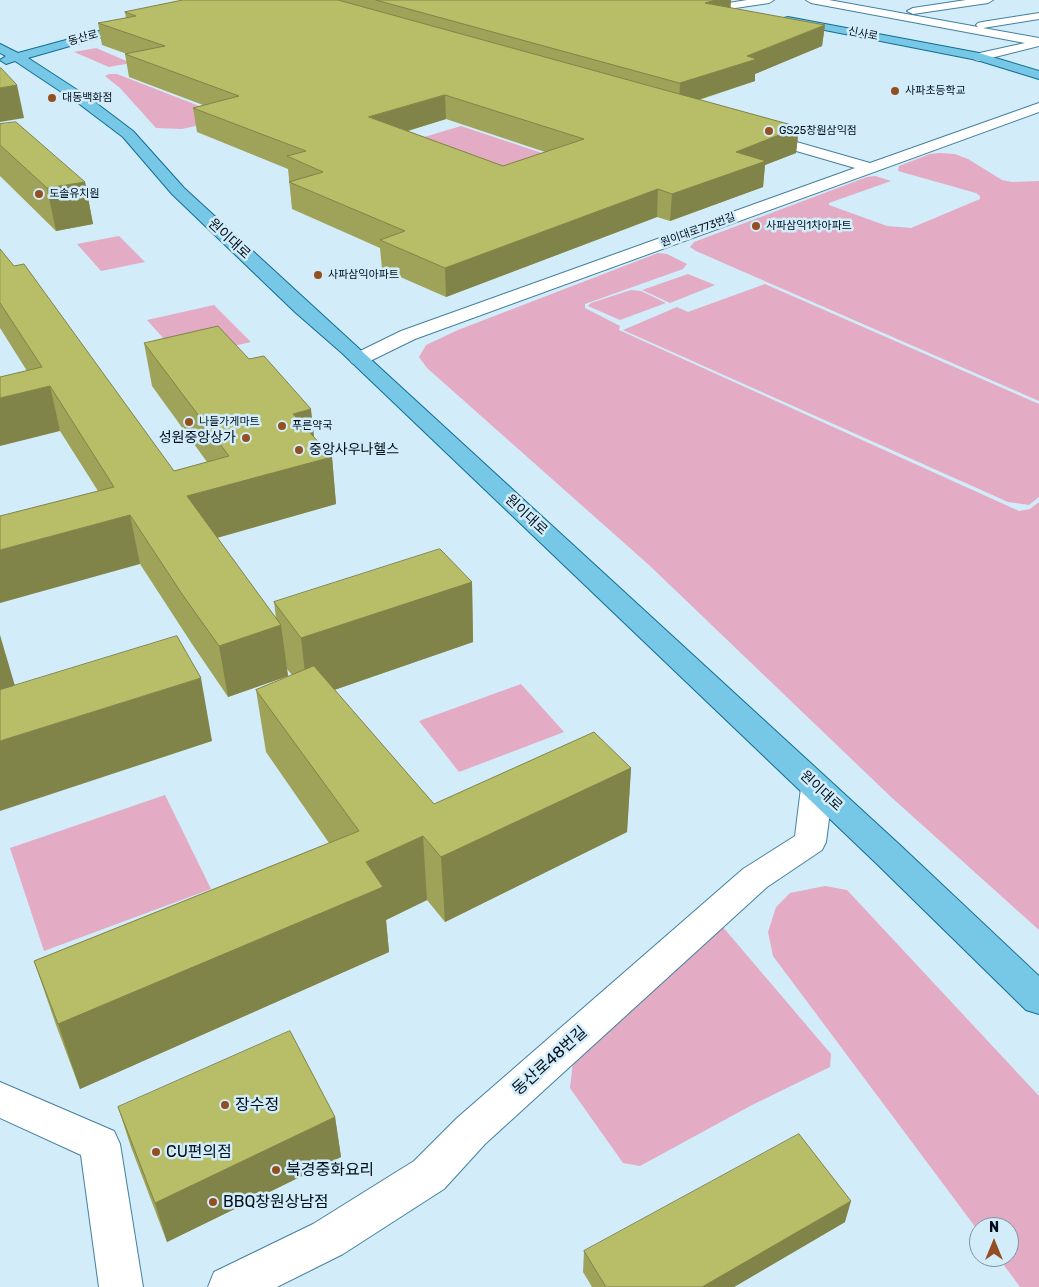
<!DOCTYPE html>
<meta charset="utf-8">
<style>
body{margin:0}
#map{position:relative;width:1039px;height:1287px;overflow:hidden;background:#d3ecf9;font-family:Rubik,sans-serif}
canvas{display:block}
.north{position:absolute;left:969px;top:1217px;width:50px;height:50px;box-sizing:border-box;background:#d3ecf9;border:1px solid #7f94a0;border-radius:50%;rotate:0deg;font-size:14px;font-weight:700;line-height:20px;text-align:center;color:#00101b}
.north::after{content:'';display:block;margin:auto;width:18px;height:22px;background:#934f22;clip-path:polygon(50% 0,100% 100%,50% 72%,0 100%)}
</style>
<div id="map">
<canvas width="1039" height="1287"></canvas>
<div class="north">N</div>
</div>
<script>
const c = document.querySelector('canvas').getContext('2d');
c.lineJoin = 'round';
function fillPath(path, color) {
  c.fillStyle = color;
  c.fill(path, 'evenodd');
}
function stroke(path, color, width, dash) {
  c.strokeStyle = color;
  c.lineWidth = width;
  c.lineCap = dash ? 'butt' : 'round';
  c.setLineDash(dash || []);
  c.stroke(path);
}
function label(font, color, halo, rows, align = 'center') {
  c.font = font + ' Rubik,"Noto Sans KR",sans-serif';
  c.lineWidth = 5;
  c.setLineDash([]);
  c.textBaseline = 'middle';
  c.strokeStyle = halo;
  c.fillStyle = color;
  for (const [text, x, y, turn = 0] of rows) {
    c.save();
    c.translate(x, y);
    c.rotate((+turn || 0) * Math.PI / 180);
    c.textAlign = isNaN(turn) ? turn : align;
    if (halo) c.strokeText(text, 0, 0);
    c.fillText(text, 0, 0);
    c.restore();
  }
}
fillPath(new Path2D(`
 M96,48L131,63L109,67L74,52Z
 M109,74H117L230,118L182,129L156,128L120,88L105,76Z
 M461,126L569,162L513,181L404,143Z
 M940,153L955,154L968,159L1002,180L1012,182L1039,181V401L696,251L690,247L694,242L867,177L875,176L891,181L829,203V205L887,226L911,228L980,199V196L976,193L898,171L899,166L930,154Z
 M119,236L145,262L101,271L77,244Z
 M658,253L667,254L687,264L683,269L585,304V308L620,326L619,330L1019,511L1030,509L1039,502V930L890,796L649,565L427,368L419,357L426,345L458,330Z
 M688,274L715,285L670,303L642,290Z
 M765,284L1039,404V497L1029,505L1008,502L623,330L677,307L688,312Z
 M631,290L641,291L666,303L620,320L588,306L591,303Z
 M214,305L251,342L181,358L147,320Z
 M521,684L564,732L459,772L419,721Z
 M165,795L211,889L44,951L10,848Z
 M825,886L847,890L1039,1096V1287H1020L998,1257H1009V1227H979V1232L773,956L768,932L776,907L790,893Z
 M722,926L831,1054L830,1067L752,1105L640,1166L623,1163L570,1088L574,1053Z`), '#e4abc4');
const minor = new Path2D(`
 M747,0H774L769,3L722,10L717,7L722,4Z
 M806,0H829L978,27L976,25L978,23L982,22L1039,13V19L983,28L1039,38V46L979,61L975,60L973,57L975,54L1025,43L811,3Z
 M966,0H993L988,3L913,14L907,11L913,8Z
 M1039,103V112L415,339L366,363L359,365L352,363L349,359L352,355L401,331L855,168L755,139L753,136L755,133H765L870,163Z
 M817,777L828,780L833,788L826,842L822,850L767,887L485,1144L444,1189L343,1254L277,1287H208L214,1272L313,1224L414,1161L457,1118L743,869L795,836L801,788L806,780Z
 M0,1082L114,1131L120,1144L143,1287H99L81,1155L0,1118Z`);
const major = new Path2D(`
 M788,17L979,53L1039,71V79L977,60L784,22L782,20L784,18Z
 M136,21L142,24L140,26L28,58L88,97L133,131L184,188L901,846L1039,976V1014L1026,1010L877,864L342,353L295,312L172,194L123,137L78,103L15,61L6,64L0,60L6,56L0,53V44L18,53Z`);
stroke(minor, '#42819f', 2);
stroke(major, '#126e94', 2);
fillPath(minor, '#fff');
fillPath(major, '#77c7e6');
fillPath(new Path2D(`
 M183,0H731L730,8L825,25L822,46L755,74V81L699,100L799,127L796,153L765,165L763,187L670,221L657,217L446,297L382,269L380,248L292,209L288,169L197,132L193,108L203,105L129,77L125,54H127L102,45L98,23L126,18L125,12ZM446,119L545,152L503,166L408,131Z
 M0,124L85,182L93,224L56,231L0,176Z
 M0,249L174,471L207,462L152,386L144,343L314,438L332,457L336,504L217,538L276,618L274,602L472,582L473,642L334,690L434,804L631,768L627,832L445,922L427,900L386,920L389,952L80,1089L56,1025L34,961L329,843L266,752L256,690L292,675L287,669L288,676L228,697L192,644L140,564L98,491L60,431L27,371L0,328Z
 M118,1107L335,1117L341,1157L167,1242L131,1147Z
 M845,1222L734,1287H592L583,1272L584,1251Z`), '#9ea359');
fillPath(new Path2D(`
 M716,0H731L730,16L705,3Z
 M825,25L822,46L755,74V81L679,106L680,83Z
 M17,85L24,118L0,122V88Z
 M445,95L446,119L371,142L369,117Z
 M799,127L796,153L765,165L763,187L670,221L672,194L736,152Z
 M85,182L93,224L56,231L47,188Z
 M658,189L657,217L446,297L445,268Z
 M50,386L60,431L0,446V398Z
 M311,409L316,454L293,414Z
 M332,457L336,504L195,544L187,496Z
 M130,515L140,564L0,603V550Z
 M472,582L473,642L308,699L301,638Z
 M281,625L288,676L228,697L219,646Z
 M0,635L15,686L0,690Z
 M201,678L212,741L0,811V741Z
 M631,768L627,832L445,922L441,857Z
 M423,836L427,900L386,920L389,952L80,1089L58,1024L366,862Z
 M335,1117L341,1157L167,1242L155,1203Z
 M851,1201L845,1222L734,1287H702Z`), '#818448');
const building = new Path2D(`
 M183,0H338L799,127L736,152L766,161L672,194L658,189L445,268L380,240L405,231L289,182L323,172L287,156L306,151L193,108L239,96L125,54L165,46L98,23L136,16L125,12ZM445,95L584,139L503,166L369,117Z
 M376,0H716L705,3L825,25L747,56L757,59L680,83Z
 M0,68H1L17,85L0,88Z
 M16,122L85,182L47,188L0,145V124Z
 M0,249L14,266L24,264L174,471L229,456L144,343L218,326L249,359L264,356L311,409L293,414L332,457L187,496L281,625L219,646L182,594L130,515L0,550V516L114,487L50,386L0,398V377L42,367L0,303Z
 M440,549L472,582L301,638L274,602Z
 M177,636L201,678L0,741V690Z
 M314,666L434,804L594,732L631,768L441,857L423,836L366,862L383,887L58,1024L34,961L359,831L256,690Z
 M290,1031L335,1117L155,1203L118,1107Z
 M799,1134L851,1201L702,1287H606L584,1251Z`);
fillPath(building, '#b8bd67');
stroke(building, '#818448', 1);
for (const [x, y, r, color] of [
 [895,91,5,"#934f22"],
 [52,98,5,"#934f22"],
 [769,131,5,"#934f22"],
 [39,194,5,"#934f22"],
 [756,226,5,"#934f22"],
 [318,275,5,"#934f22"],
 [189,422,5,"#934f22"],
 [282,426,5,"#934f22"],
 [246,438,5,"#934f22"],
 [299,450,5,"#934f22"],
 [225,1105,5,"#934f22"],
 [156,1152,5,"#934f22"],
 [276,1170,5,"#934f22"],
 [213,1202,5,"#934f22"]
]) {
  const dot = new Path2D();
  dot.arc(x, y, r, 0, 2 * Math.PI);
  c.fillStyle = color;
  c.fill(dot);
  stroke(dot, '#d3ecf9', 2);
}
label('11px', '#00101b', '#d3ecf9', [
 ["신사로",863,34,11],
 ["동산로",83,38,-15],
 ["원이대로773번길",698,230,-20]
]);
label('11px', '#00101b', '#d3ecf9', [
 ["사파초등학교",905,91],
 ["대동백화점",62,98],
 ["GS25창원삼익점",779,131],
 ["도솔유치원",49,194],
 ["사파삼익1차아파트",766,226],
 ["사파삼익아파트",328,275],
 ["나들가게마트",199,422],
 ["푸른약국",292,426]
], 'left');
label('14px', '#00101b', '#d3ecf9', [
 ["원이대로",229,239,43],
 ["원이대로",526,515,43],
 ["원이대로",821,791,43]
]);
label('14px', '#00101b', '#d3ecf9', [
 ["성원중앙상가",236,438],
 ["중앙사우나헬스",309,450,"left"]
], 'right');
label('16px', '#00101b', '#d3ecf9', [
 ["동산로48번길",550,1061,-42]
]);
label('16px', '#00101b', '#d3ecf9', [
 ["장수정",235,1105],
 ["CU편의점",166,1152],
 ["북경중화요리",286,1170],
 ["BBQ창원상남점",223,1202]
], 'left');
</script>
